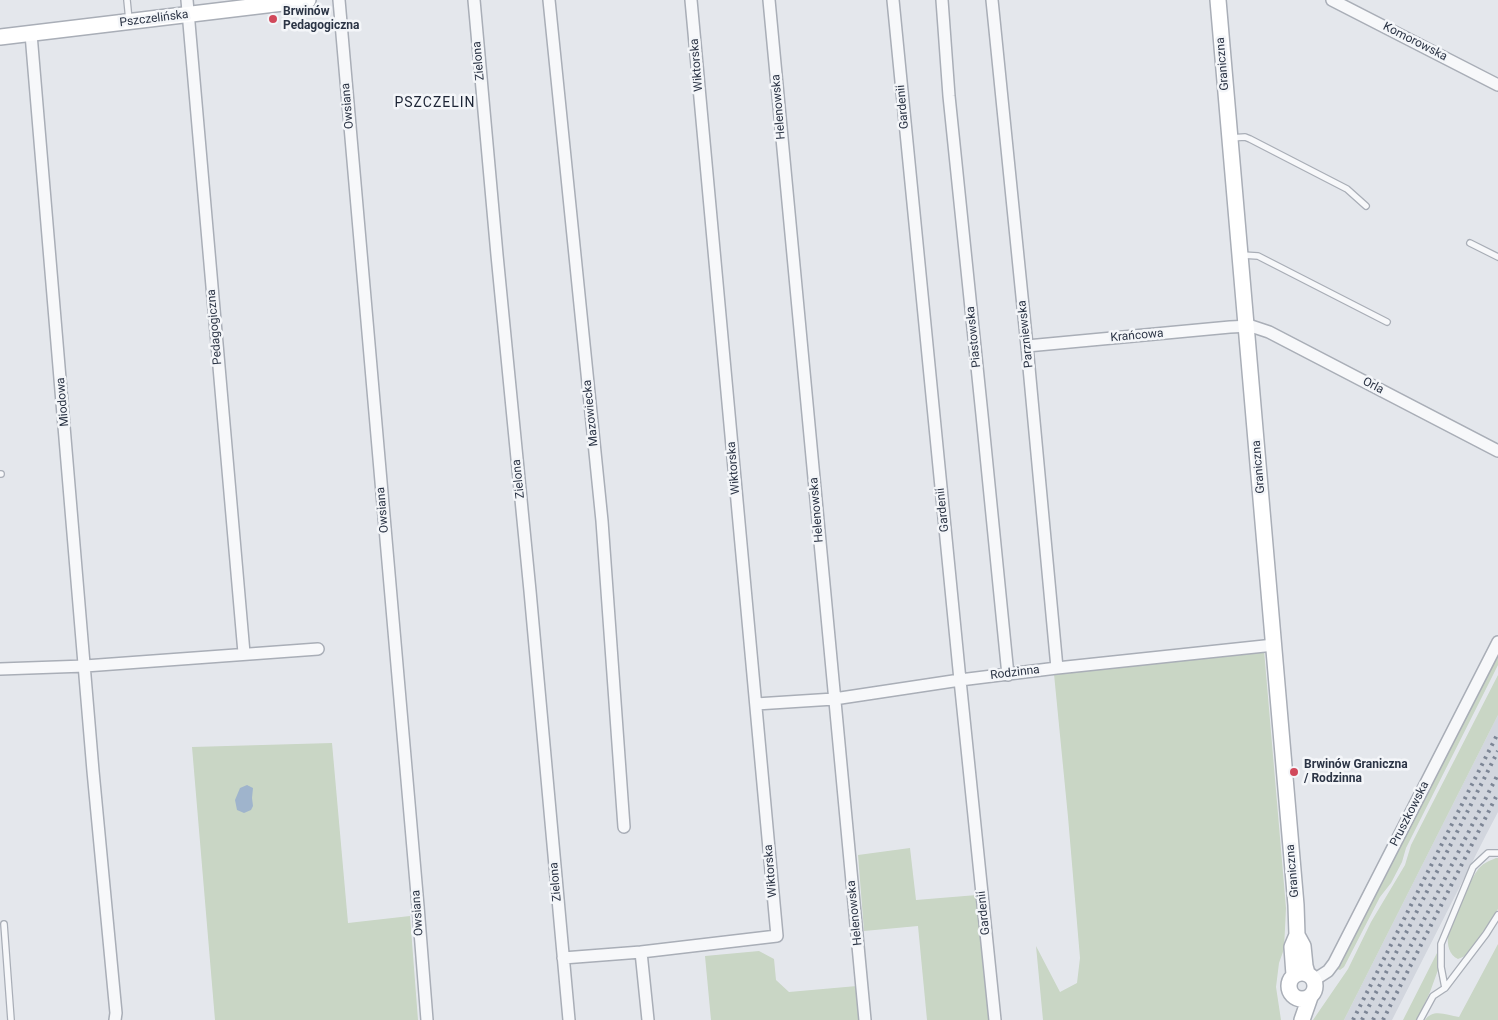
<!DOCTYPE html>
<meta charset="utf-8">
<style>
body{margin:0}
canvas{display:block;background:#e4e7ec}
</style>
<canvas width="1498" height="1020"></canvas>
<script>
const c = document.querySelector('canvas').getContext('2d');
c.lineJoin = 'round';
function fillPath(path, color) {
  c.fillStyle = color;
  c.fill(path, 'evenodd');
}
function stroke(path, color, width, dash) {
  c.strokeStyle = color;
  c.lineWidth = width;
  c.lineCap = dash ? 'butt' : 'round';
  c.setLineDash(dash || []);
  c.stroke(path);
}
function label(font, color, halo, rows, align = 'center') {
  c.font = font + ' Roboto,sans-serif';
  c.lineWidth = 5;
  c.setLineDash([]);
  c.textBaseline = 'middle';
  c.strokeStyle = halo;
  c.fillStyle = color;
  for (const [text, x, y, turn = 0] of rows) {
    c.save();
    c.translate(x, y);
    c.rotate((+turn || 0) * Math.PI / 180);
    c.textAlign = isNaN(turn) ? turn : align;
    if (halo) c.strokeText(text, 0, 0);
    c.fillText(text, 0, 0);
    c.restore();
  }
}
fillPath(new Path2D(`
 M1498,715V812L1487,833L1392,1020H1344Z`), '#d2d6de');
fillPath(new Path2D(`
 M1264,650L1286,908L1284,949L1279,963L1276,987L1281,1020H1043L1036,946L1060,992L1077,983L1080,958L1068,817L1054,674Z
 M1498,654V665L1406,848L1402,862L1391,883L1380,897L1344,967L1340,970L1337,969Z
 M1498,675V715L1344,1020H1313L1348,969L1371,922L1405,865L1411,845Z
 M332,743L348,923L410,916L418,1020H215L192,747Z
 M910,848L916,900L977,895L989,1020H927L918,926L864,931L858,855Z
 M1496,858H1498V909L1481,936L1465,956L1458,959C1449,955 1447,945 1448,935C1449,925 1470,880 1477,871C1481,864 1489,861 1496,858Z
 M1498,944V1020H1425C1433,1008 1447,1015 1459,1017Z
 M759,951L774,959L776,980L789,992L857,986L860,1020H711L705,956Z
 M1437,953L1438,970L1430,992L1417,1020H1403Z`), '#c9d6c5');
fillPath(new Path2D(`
 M247,785L253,788L252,798L253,806L251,810L244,813L237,810L235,800L240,788Z`), '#9fb4cc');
const lane = new Path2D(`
 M127,0L129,20
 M1230,138L1245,137L1250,139L1347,189L1366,206
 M1470,243L1498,257
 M1242,255L1258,256L1387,322
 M0,474H1
 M4,924L11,1020
 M1445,988L1486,934L1498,915
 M1420,1020L1433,996L1445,988L1441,967V944L1473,867L1488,853H1498`);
const street = new Path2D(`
 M187,0L244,653
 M339,0L418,906L427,1020
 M474,0L497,255L530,591L569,1020
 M549,0L602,521L624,827
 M769,0L865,1020
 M893,0L960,680L995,1020
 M942,0L949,96L982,415L1008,675
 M992,0L1027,346L1057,668
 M1332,0L1498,85
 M31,34L93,771L116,1013L115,1020
 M1027,346L1230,327L1251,326L1269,332L1498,451
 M0,669L85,666L318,649
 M756,704L834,699L960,680L1057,668L1274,645
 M641,952L777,936L691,0
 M563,958L641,952L648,1020
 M1314,980L1328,971L1334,963L1498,642`);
const secondary = new Path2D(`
 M1218,0L1296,905L1297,935L1292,947L1294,975
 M0,37L308,0
 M1297,935L1303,946L1305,966L1307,973
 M1289 986a13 13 0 1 1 26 0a13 13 0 1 1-26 0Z
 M1302,1020L1310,997`);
stroke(lane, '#a9aeb7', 8);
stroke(street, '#a9aeb7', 14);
stroke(secondary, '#a9aeb7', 18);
stroke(lane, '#f7f8fa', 5.5);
stroke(street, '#f7f8fa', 11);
stroke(secondary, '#fff', 15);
stroke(new Path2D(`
 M1353,1020L1498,733
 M1362,1020L1498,751
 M1373,1020L1498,774
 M1383,1020L1498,793`), '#7d8696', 4, [2.5, 5]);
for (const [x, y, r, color] of [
 [273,19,5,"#d1495b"],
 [1294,772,5,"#d1495b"]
]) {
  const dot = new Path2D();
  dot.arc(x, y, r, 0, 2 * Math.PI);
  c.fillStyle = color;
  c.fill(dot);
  stroke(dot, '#f4f6f9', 2);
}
label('bold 12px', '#2b3445', '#f4f6f9', [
 ["Brwinów",283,12],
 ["Pedagogiczna",283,26],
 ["Brwinów Graniczna",1304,765],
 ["/ Rodzinna",1304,779]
], 'left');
label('12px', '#2b3445', '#f4f6f9', [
 ["Pszczelińska",154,19,-7],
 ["Komorowska",1415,42,27],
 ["Zielona",479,61,-95],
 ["Graniczna",1223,64,-95],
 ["Wiktorska",697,65,-95],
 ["Owsiana",348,106,-95],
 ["Helenowska",779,107,-95],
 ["Gardenii",903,107,-95],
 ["Pedagogiczna",215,327,-95],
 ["Parzniewska",1026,334,-96],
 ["Krańcowa",1137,336,-5],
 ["Piastowska",974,337,-96],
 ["Orla",1373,386,27],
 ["Miodowa",63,402,-95],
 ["Mazowiecka",591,413,-96],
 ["Graniczna",1259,467,-95],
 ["Wiktorska",734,468,-95],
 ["Zielona",519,479,-96],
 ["Owsiana",383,510,-95],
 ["Helenowska",817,510,-95],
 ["Gardenii",943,510,-96],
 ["Rodzinna",1015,673,-7],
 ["Pruszkowska",1410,814,-63],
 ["Wiktorska",771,871,-95],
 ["Graniczna",1293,871,-95],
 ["Zielona",556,882,-95],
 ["Owsiana",418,913,-94],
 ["Helenowska",855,913,-96],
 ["Gardenii",984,913,-96]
]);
c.letterSpacing = '1px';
label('14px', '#1d2536', '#f4f6f9', [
 ["PSZCZELIN",435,103]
]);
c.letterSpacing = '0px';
</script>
